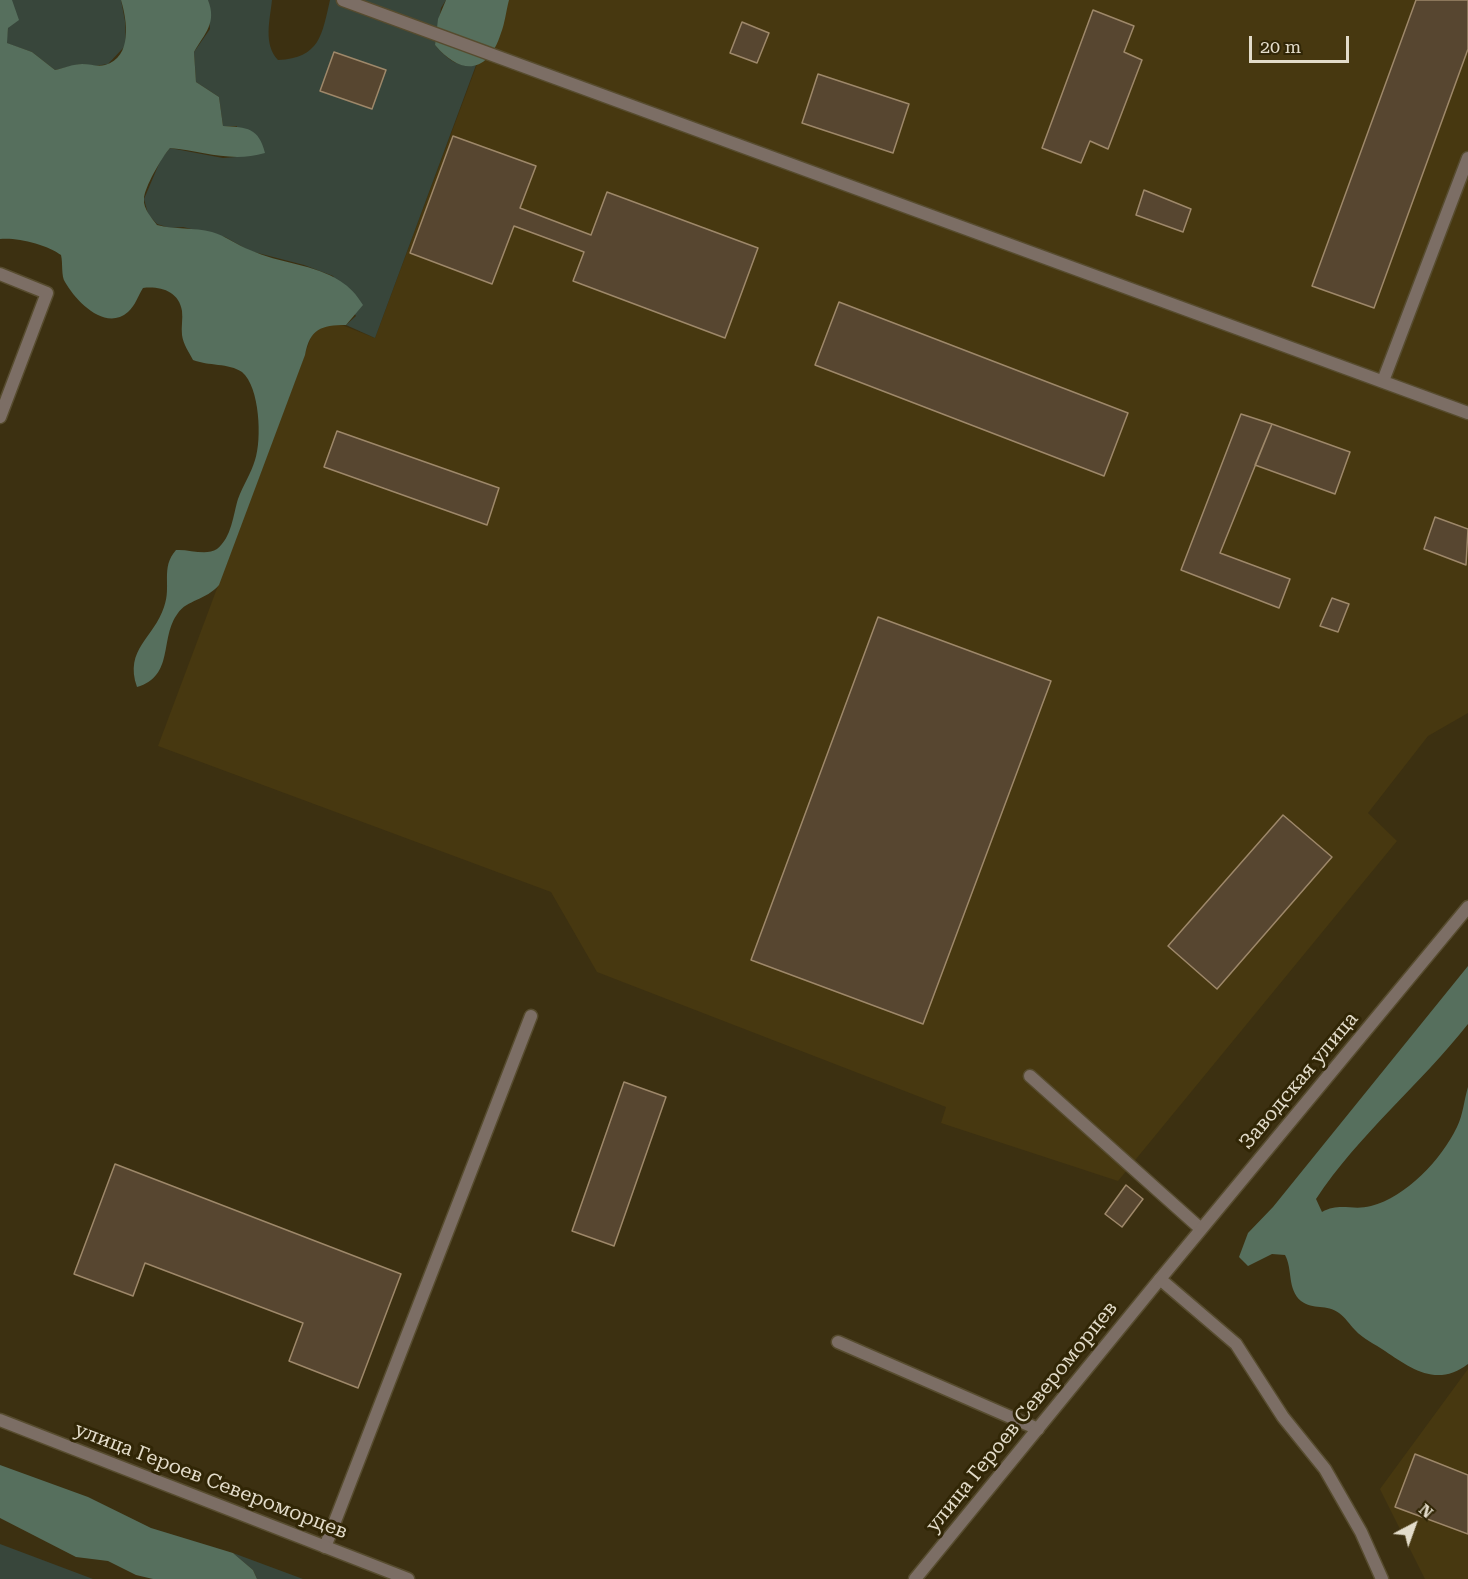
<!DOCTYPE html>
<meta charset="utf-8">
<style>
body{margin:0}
#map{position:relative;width:1468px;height:1579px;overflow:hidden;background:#3c3011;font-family:"Roboto Serif",serif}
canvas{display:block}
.north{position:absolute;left:1384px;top:1495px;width:60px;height:60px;-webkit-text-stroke:4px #312606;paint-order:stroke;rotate:41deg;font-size:16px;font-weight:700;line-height:24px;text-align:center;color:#e3dcca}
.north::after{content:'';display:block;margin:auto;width:21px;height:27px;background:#e3dcca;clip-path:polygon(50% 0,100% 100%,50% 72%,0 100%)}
.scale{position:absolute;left:1249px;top:36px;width:100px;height:27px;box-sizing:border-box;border:3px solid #e3dcca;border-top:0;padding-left:8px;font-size:18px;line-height:21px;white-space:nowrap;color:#e3dcca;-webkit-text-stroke:4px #312606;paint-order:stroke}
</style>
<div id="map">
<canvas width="1468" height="1579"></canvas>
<div class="north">N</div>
<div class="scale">20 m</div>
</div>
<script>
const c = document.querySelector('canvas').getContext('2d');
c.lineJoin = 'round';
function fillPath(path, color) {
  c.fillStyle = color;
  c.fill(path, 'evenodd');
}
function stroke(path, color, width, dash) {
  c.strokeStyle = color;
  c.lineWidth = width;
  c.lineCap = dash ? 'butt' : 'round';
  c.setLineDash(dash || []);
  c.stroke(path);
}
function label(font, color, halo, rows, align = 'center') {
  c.font = font + ' "Roboto Serif",serif';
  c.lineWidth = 6;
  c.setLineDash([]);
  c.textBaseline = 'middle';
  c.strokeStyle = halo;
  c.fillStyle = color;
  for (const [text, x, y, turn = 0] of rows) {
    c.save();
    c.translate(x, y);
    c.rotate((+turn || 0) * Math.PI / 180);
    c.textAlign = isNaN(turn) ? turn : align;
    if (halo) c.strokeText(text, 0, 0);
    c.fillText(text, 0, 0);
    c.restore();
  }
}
fillPath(new Path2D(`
 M501,0H1468V713L1428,736L1368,813L1397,841L1118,1181L941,1123L946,1107L597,972L551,892L158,746L319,316L375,338Z
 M1468,1369V1579H1425L1380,1489Z`), '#473810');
fillPath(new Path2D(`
 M12,0H121L125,21L126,45L108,64L95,66L81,64L55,70L32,52L6,43Z
 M208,0H272C270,20 263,44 278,60C320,58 322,35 330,0H446L441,8L435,45C447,59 457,68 476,65L375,338L346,325L356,316L333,276L304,265L250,251L225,237L183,227L170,228L157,224L148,214L144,199L161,159L170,148L223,158L236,157L237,126H223L219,97L196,82L194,52L210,29Z
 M0,1544L93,1579H0Z
 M233,1553L303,1579H257L253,1570Z`), '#38463b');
fillPath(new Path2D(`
 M0,0H12L19,20L8,28L7,43L32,52L55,70C64,68 74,64 82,64C91,64 97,67 105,65C133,57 127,20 121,0H208C217,23 205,33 194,52L196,82L219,97L223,126C247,127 259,128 265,153C231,163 203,151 170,148C162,157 144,188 144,199C143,209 152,218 157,225C175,230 194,227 212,232C226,236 237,245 250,250C289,268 339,263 363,305L346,325C321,325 310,329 305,355L219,585C206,600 187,600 178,613C159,638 175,676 137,687C124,649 154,638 164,607C172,586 160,568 176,550C189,549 206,556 217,549C232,537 233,515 238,499C243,485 251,474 255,460C262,440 260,387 242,372C229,363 208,366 193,360C189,352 183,344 182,335C181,327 183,319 182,311C179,291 160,286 143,288C138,296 135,306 128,312C105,332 76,301 65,282C61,276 63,263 61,255C48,245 17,237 0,239Z
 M446,0H509C506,11 505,23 501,33C488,74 461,76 435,45L438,19Z
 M1468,966V1024C1420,1085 1359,1134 1316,1199L1322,1212C1340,1202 1352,1211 1371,1206C1406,1197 1441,1160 1457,1127C1463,1115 1464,1100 1468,1087V1364C1437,1388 1410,1368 1385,1351C1375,1344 1363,1339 1355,1330C1349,1324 1346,1318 1339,1313C1327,1304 1313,1310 1301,1301C1287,1289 1293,1270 1285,1255L1272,1254L1248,1266L1239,1257L1248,1233L1273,1207Z
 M0,1465L88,1497L151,1528L233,1553L253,1570L257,1579H153L136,1575L108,1561L76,1557L0,1518Z`), '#566f5d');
const building = new Path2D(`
 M1416,0H1468V49L1374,308L1312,286Z
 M1093,10L1134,26L1124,52L1142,60L1108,149L1090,141L1081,163L1042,148Z
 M742,22L769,33L757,63L730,53Z
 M334,52L386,70L372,109L320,91Z
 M818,74L909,104L893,153L802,123Z
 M453,136L536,166L520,208L591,235L607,192L758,248L725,338L573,281L584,252L514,226L492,284L410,253Z
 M1144,190L1191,209L1183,232L1136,215Z
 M839,302L1128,413L1104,476L815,365Z
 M1241,414L1272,424L1220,553L1290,579L1279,608L1181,570Z
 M1272,424L1350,452L1335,494L1255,465Z
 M337,431L499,488L487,525L324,467Z
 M1435,517L1468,529L1466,565L1424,549Z
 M1332,598L1349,604L1338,632L1320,626Z
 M878,617L1051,681L923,1024L751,960Z
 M1283,815L1332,857L1217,989L1168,946Z
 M624,1082L666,1097L614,1246L572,1231Z
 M115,1164L401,1274L358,1388L289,1361L303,1323L145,1263L133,1296L74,1274Z
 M1126,1185L1143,1199L1122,1227L1105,1214Z
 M1415,1454L1468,1475V1534L1395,1507Z`);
fillPath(building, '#574630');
stroke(building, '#9e886a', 1.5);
const service = new Path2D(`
 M343,0L1468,413
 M0,274L47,293L0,417
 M1383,381L1468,158
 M1030,1076L1201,1229
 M838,1342L1038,1429
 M325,1547L531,1016`);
const minor = new Path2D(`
 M0,1420L408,1579
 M915,1579L1160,1279`);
const tertiary = new Path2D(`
 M1382,1579L1361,1532L1325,1469L1283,1417L1236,1344L1160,1279L1468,907`);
stroke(service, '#574c2f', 15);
stroke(minor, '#574c2f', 15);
stroke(tertiary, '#574c2f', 15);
stroke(service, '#7c6e65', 12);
stroke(minor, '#7c6e65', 12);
stroke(tertiary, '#7c6e65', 12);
label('20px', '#e3dcca', '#312606', [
 ["Заводская улица",1299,1081,-50],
 ["улица Героев Североморцев",1022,1417,-51],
 ["улица Героев Североморцев",211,1481,21]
]);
</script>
